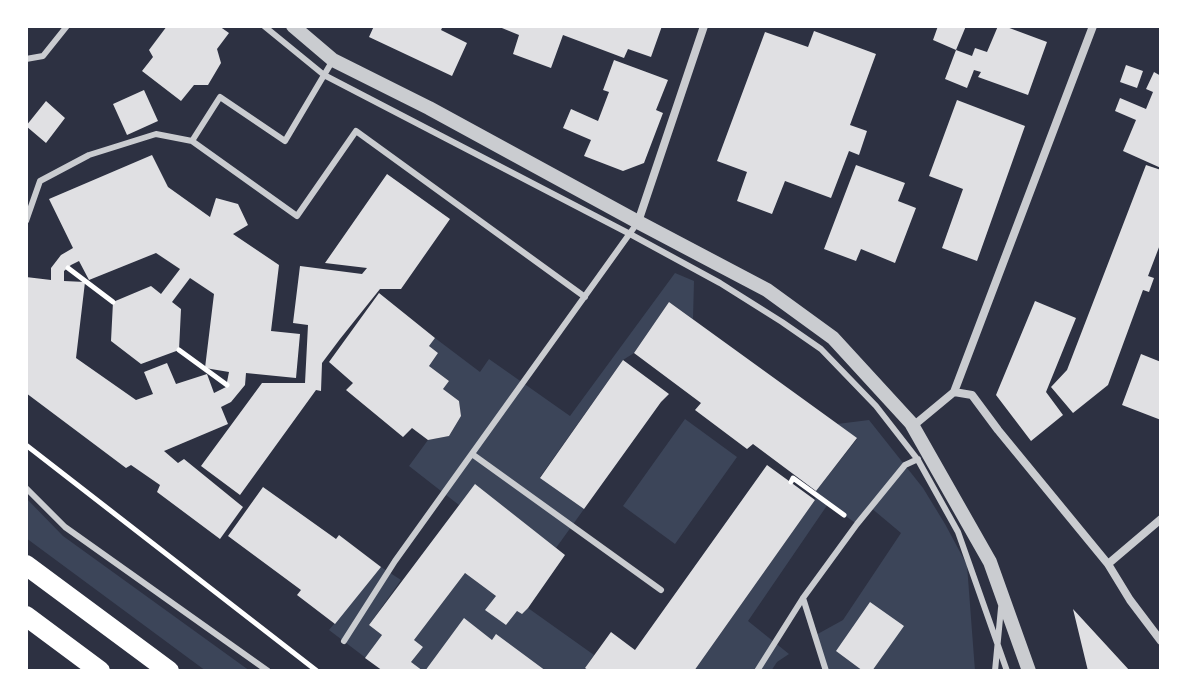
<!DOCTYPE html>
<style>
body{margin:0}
#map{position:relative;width:1187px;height:697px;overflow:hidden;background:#2d3142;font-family:"Source Serif 4",serif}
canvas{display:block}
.frame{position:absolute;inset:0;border:28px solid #fff;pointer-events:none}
</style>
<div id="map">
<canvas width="1187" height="697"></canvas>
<div class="frame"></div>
</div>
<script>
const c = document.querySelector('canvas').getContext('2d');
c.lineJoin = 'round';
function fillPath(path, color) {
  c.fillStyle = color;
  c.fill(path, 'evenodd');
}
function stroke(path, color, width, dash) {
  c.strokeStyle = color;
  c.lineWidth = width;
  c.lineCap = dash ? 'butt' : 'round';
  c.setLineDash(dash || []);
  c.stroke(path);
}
fillPath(new Path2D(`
 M675,273L694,281L693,319L669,302L634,353L623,360L540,477L584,509L556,548L476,485L459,505L409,466L428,440L449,436L461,416L459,401L443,389L449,381L429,366L438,353L429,346L435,338L480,372L489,359L570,416Z
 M685,419L737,457L675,544L623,506Z
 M869,420L923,488L945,524L967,565L975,671H910L909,669L899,671H826L814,636L843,620L901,533L870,507L857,524L828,504L748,621L789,654L777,662L771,671H694L815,500L816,491L857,439L837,424Z
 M26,498L63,536L250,671H206L26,538Z
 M381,567L401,580L369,625L382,635L380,638L411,662L423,647L414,640L465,573L496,596L486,610L506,625L517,611L522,614L528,608L594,655L585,668L589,671H383L329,630Z`), '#3c4559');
fillPath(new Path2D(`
 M167,26H219L229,33L217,49L221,63L208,85H194L181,101L142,71L153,57L149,50Z
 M374,26H443L441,30L467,43L452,76L369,37Z
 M497,26H662L651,57L628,49L624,58L563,35L551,68L513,54L519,35Z
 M938,26H966L956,50L933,40Z
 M998,26H1004L1047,42L1028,95L978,77L981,72L974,70L967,88L945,79L956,50L972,56L975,48L987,52Z
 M814,31L876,54L850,125L867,131L859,155L849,151L831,198L785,181L772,214L737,201L747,172L717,161L765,32L808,47Z
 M614,60L668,80L656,110L663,113L644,163L623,171L584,156L591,140L563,128L571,109L598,121L609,92L603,90Z
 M1126,65L1143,71L1137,88L1120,82Z
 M1154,72L1161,76V168L1123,151L1136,120L1115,111L1120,98L1146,109L1153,92L1146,89Z
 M144,90L158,121L127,135L113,104Z
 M957,100L1025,126L977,261L942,248L963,189L929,176Z
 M46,101L65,118L46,143L26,126Z
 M152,155L168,187L210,217L216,198L238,204L248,225L233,234L279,265L271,331L300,334L296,378L246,373L245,385L231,402L221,407L228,424L164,451L178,463L184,459L243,507L220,539L157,492L160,485L131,465L126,468L26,393V277L51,280V268L61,255L73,248L49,199ZM156,253L180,269L161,294L151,286L113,302L111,341L141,364L179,350L181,309L172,302L190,278L214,294L205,368L229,372L226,387L214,393L207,374L176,384L167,363L144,372L153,394L136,400L76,358L85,282L64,281V271L71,265L79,261L89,280Z
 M856,165L905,183L898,201L916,208L895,263L861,249L856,261L824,249Z
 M1146,165L1161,170V242L1148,276L1154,278L1149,292L1143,290L1108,385L1073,413L1051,387L1067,370Z
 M387,174L450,219L401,289H380L340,339L322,363L321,391L316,390L240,495L201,466L262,383H305L308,325L293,323L300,266L362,274L367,268L325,263Z
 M379,293L435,338L429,346L438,353L429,366L449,381L443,389L459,401L461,416L449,436L428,440L412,428L403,437L346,390L353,383L329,362Z
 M1035,301L1076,318L1046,392L1063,415L1031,441L996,395Z
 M669,302L857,438L816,491L753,444L747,449L695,410L701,403L634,353Z
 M1141,354L1161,362V420L1122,405Z
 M623,360L669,394L661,402L584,509L540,478Z
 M767,465L815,500L694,671H589L585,668L611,632L635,650Z
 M475,484L565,555L528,608L522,614L517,611L506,625L485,610L496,596L465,573L414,640L423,647L411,662L423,671H383L365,658L382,635L369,625Z
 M263,487L336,539L339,535L381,567L335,624L297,595L301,590L228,536Z
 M870,602L904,626L872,671H863L836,651Z
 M1073,609L1130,671H1088Z
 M464,618L492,640L496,634L546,671H425Z`), '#e0e0e3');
stroke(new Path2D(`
 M68,268L113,302
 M179,350L227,385
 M26,445L317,671
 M791,482L793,478L844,515`), '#fff', 5);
stroke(new Path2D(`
 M264,26L324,75L630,234L720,283L782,322L821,349L876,406L918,460L958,532L1007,671
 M26,59L43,56L67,26
 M192,141L220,97L285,141L333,60
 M26,221L40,181L89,155L156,134L192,141L297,216L356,131L585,297
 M472,454L661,590
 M26,488L65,527L268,671
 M803,598L826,671
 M344,641L395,561L638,222
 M757,671L803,598L857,524L905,465L918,459
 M995,671L1001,608`), '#caccd0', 6);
stroke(new Path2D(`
 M638,222L704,26
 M954,392L972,395L998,430L1108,564L1130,600L1161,641
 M913,426L954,392L1093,26
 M1108,564L1161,519`), '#caccd0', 8);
stroke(new Path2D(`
 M293,26L333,60L429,108L638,222L767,290L833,338L911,423L990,562L1029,671`), '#caccd0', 14);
stroke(new Path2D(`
 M26,565L169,671
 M26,616L100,671`), '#fff', 20);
</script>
